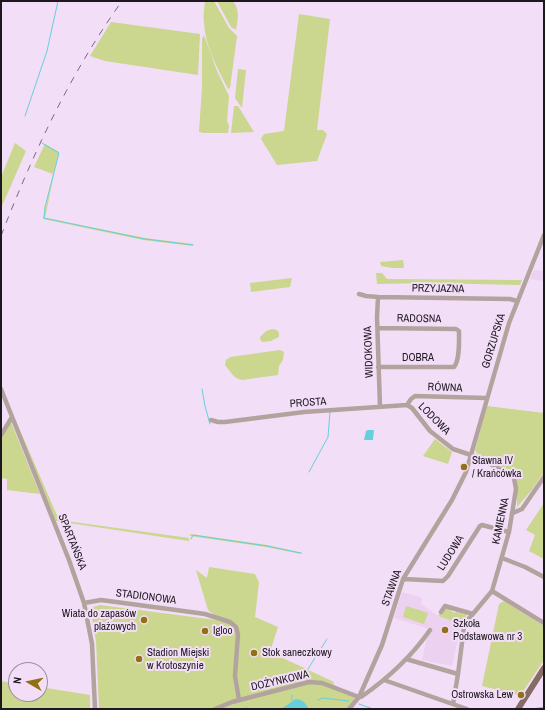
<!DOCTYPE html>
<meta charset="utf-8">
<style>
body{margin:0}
#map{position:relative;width:545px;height:710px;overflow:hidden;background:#f3def7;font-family:"Archivo Narrow",sans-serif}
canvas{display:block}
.frame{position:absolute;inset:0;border:2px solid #1e1720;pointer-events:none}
.north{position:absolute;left:8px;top:662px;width:40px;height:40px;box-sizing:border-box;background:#f3def7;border:1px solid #9e8ea1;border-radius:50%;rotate:279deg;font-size:11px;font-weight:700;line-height:16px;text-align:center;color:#1e1720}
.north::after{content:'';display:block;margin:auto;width:14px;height:18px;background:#937018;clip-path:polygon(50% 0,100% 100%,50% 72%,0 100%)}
</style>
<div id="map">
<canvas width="545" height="710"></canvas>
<div class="frame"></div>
<div class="north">N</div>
</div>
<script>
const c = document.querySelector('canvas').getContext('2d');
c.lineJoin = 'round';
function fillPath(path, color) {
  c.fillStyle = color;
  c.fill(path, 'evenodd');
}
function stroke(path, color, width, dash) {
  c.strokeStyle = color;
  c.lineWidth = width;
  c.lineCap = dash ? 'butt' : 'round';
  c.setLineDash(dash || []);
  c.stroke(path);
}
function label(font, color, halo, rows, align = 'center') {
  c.font = font + ' "Archivo Narrow",sans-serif';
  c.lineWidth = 4;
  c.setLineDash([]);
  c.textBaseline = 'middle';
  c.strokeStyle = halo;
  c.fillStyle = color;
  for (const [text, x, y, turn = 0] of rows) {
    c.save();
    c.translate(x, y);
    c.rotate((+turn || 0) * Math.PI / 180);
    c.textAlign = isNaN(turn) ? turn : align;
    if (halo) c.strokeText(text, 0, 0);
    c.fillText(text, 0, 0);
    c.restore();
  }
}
fillPath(new Path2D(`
 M534,270L544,271V281L530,279Z
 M402,592L422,598L421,604L438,616L461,624L452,666L422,660L429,629L394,618Z`), '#ecd1f1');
fillPath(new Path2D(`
 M205,1H214L229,28L237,36L230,88L228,89C218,69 205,46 204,23C203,16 204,8 205,1Z
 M217,1H233C240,11 238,18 236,30L231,27Z
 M299,14L330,19L317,130H323L327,134L317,161L277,165L261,139L264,134L284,131Z
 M111,22L200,34L198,75L105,61L90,56Z
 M204,35L217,71L229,96L227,121L229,126L228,133H204L199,132L202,87V39Z
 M238,69L246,70L242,108L235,98Z
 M234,106H238L254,132L231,133Z
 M15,143L26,151L2,206L1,205V177Z
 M45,144L59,152L53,174L34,167Z
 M54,174L45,218L145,238L193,244V246L143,240L43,219L53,175Z
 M403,260L404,267L403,268H392L381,266L380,262Z
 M376,273H382L387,279L522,280L520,285L431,283L377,284Z
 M292,278L290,287L251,292L250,283Z
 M272,329L277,330L279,333V337L271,341L262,342L260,339V337L266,331Z
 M280,350L284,352L283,360L279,366L278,375L242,380C234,379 230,371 225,365L226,360L230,357Z
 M487,406L544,413V472L531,491L517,507V478L512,472L478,455L475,450Z
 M16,421L59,520L189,538V541L56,521L16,424Z
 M11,422L40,494L7,490V479L1,478V437L4,431Z
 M435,439L452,452L448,464L423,456Z
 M544,503V559L529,551L535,535L526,530Z
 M190,534L267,545L302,553L301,554L266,547L190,536Z
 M209,567L255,574L259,582L255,617L278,627L270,652L334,682L333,684L355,697L353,703L346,709H99L96,641L90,608L100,605L224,621C219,616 213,615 208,610L196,570L207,578Z
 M504,601L544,626V660L522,693L518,695L482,686L499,604Z
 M406,606L428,613L424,624L403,617Z
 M444,609H452L451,611L455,613L456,610L458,611V614L459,611L460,612V614L461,612L463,613V615L464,613L467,615L466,618L461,624L438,616Z
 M1,681L16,684V694H40V687L90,695V709H1Z`), '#cbd68e');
fillPath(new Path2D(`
 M368,430H374L373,440H364L366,431Z
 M296,699C304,700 306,704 309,709H281Z`), '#65d0d9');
stroke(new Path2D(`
 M25,116L47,51L58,1
 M42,143L59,153L45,207L44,218L145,239L193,245
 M202,389L205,406L210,424
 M309,472L328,437L330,412
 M191,539L193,535L267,546L301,553
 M301,680L327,639
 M318,700L323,698L349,701
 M292,701V695
 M359,704L373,709
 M246,707L248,709
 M532,709L544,707`), '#65d0d9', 1);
stroke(new Path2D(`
 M359,294L366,296L378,297L510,299L517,301
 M378,297L377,317L380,407
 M378,328L456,329L459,331C459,340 460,360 454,367H378
 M1,389L69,560L84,603L92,644L95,709
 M407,405L411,399L415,396L486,398
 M211,420L218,422H225L304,412L407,405
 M1,435L12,417
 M513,513L522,509L544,477
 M502,558L525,567L544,577
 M403,579L443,581L448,576L480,526L482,525L509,532
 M492,591L544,623
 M84,603L101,600L176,610L205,614L230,622L236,627L238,634L235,676L239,700
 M441,612L445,606L473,614
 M406,659L458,674L464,627L467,621L492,591L509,532L516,489L514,478L509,474L477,457L453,449L430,431L412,408L407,405
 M384,680L467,709
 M359,697H361C387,679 412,656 430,630
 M453,704L458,674
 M215,709L232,702L309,682L322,683L359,697
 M349,709L359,697L382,645L403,579L452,500L466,472L509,323L544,235`), '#b2a39f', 4.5);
stroke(new Path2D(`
 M518,709L544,668`), '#866c64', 6);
stroke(new Path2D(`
 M1,236C33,153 70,74 122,1`), '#776a7a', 1, [7, 7]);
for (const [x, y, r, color] of [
 [464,467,4,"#937018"],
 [144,620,4,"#937018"],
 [445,630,4,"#937018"],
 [205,631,4,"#937018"],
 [254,653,4,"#937018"],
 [139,659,4,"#937018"],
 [521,695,4,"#937018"]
]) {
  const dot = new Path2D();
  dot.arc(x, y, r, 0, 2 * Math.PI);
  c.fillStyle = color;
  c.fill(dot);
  stroke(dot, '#f3def7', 1.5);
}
label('11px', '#1e1720', '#f3def7', [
 ["PRZYJAZNA",438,289,1],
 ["RADOSNA",419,319,1],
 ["GORZUPSKA",494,341,-73],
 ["WIDOKOWA",369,352,-92],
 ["DOBRA",418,358],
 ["RÓWNA",445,388,2],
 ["PROSTA",308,403,-4],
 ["LODOWA",434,419,45],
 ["KAMIENNA",501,521,-78],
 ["SPARTAŃSKA",72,542,68],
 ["LUDOWA",451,553,-58],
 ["STAWNA",392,588,-70],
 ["STADIONOWA",146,597,7],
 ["DOŻYNKOWA",280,681,-13]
]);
label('11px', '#1e1720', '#f3def7', [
 ["Stawna IV",472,461],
 ["/ Krańcówka",472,474],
 ["Wiata do zapasów",136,614,"right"],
 ["plażowych",136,627,"right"],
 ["Szkoła",453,624],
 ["Podstawowa nr 3",453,637],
 ["Igloo",213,631],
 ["Stadion Miejski",147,653],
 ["w Krotoszynie",147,666],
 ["Stok saneczkowy",262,653],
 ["Ostrowska Lew",513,695,"right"]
], 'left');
</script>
